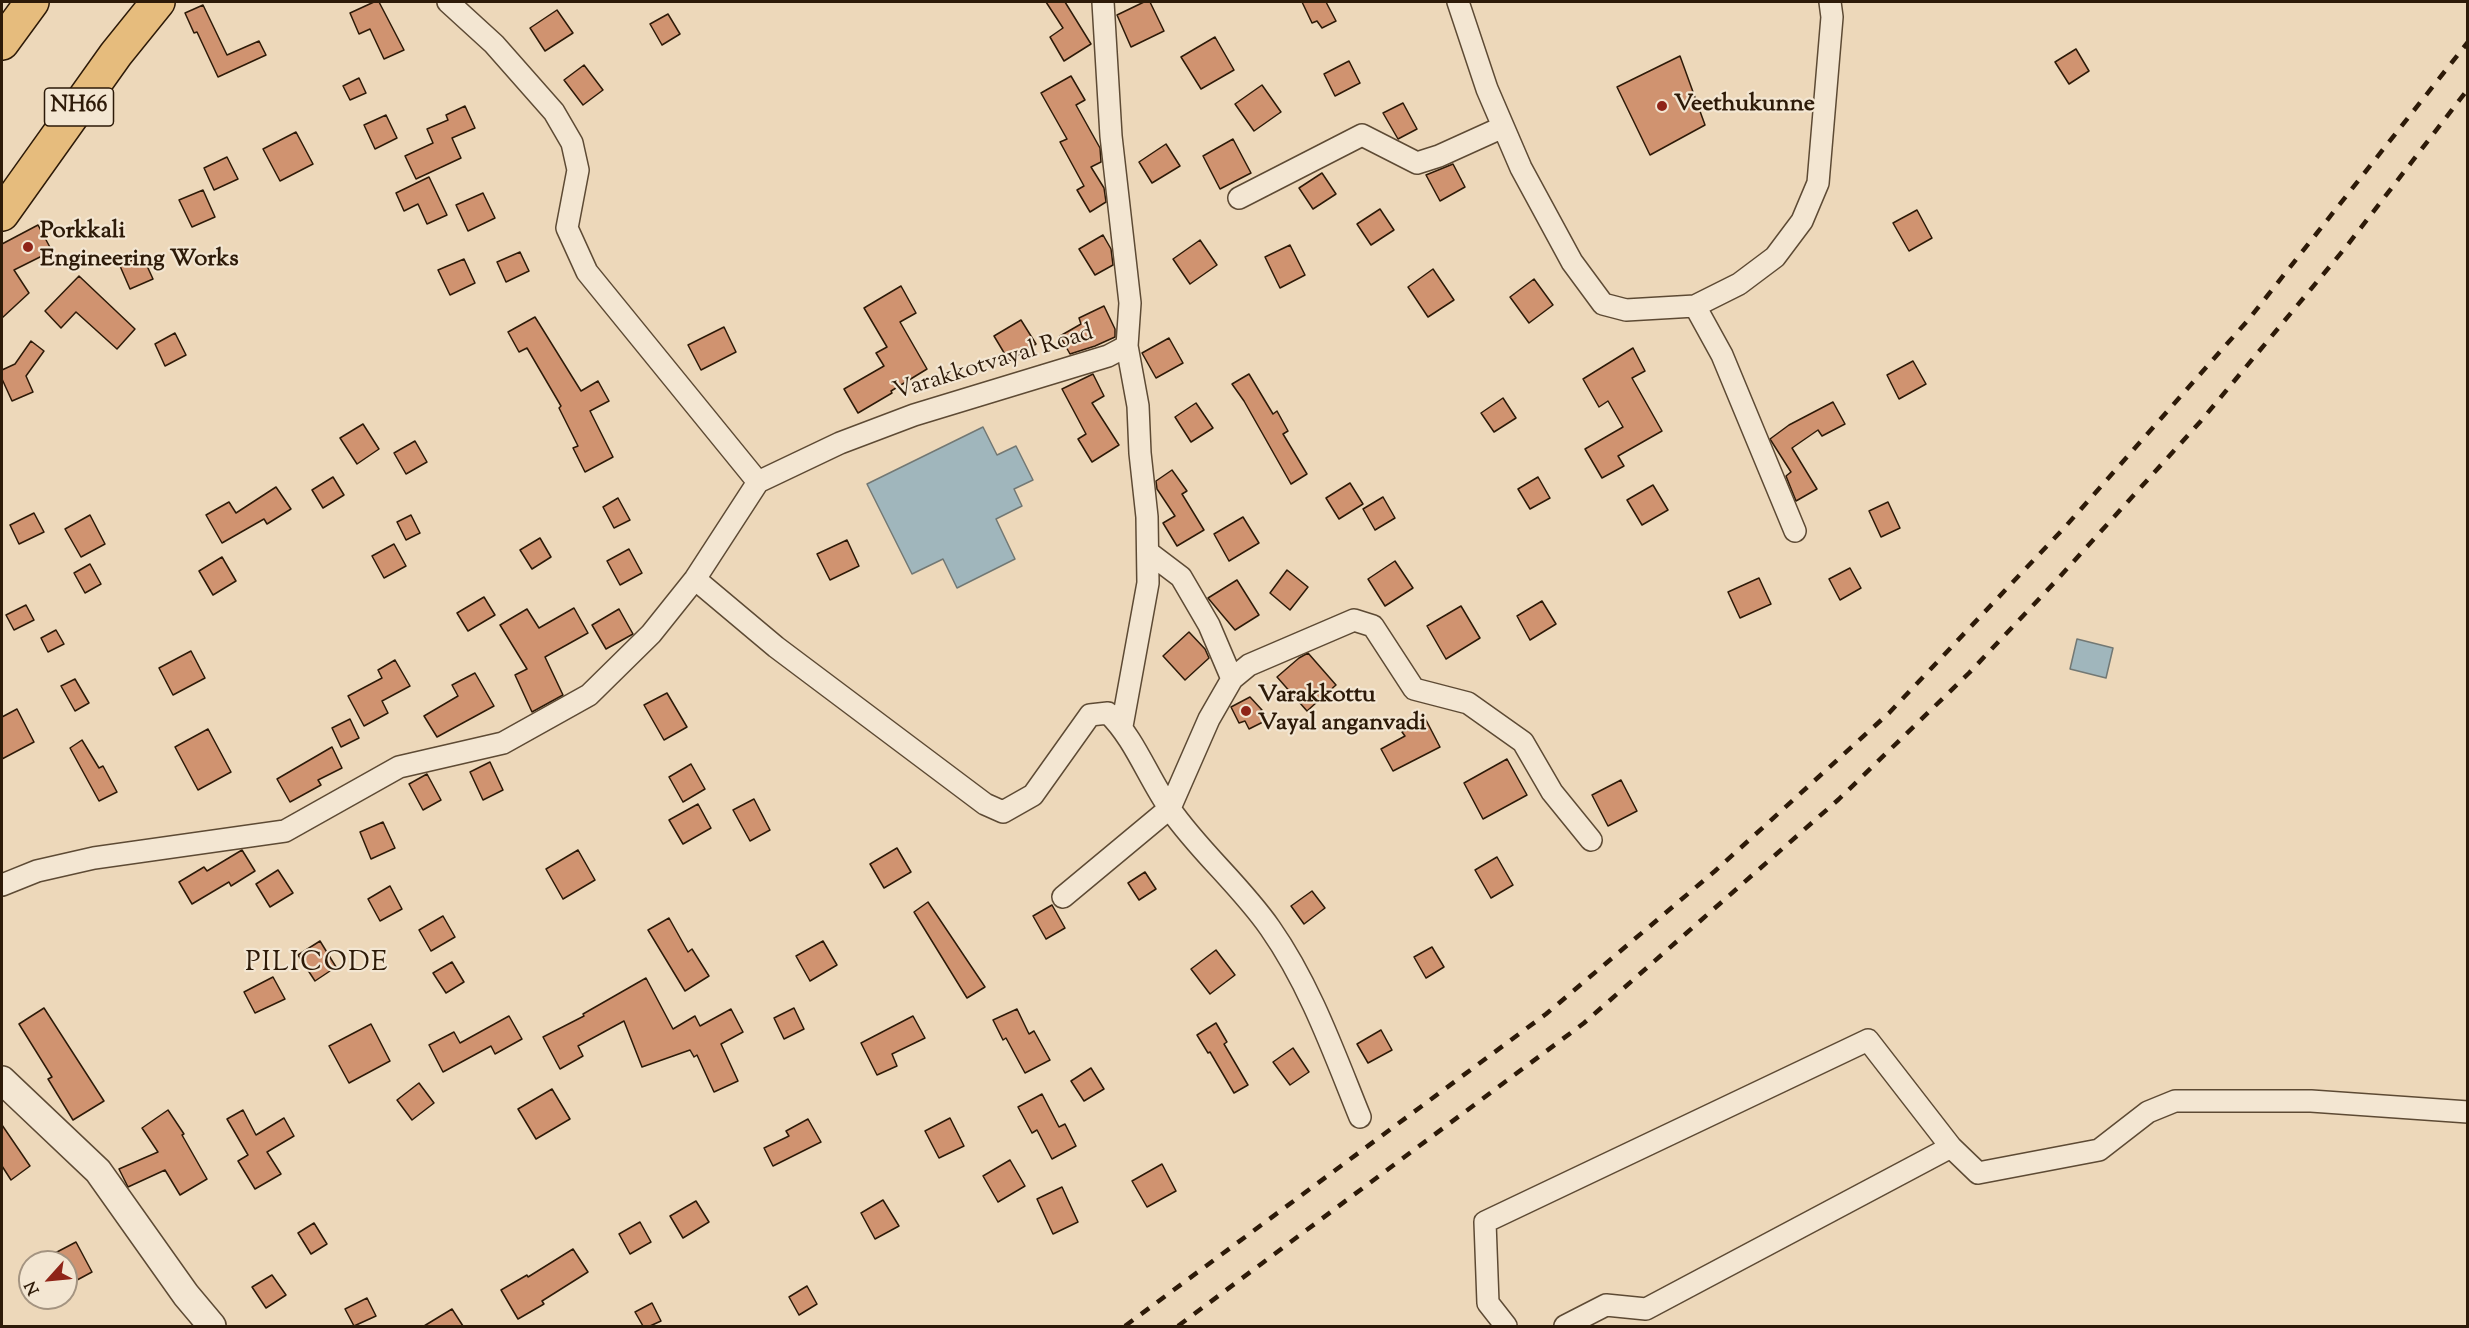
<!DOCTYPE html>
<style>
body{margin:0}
#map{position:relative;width:2469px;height:1328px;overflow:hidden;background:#edd8ba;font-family:"Sorts Mill Goudy",serif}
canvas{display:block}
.frame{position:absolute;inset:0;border:3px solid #2d1a08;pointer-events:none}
.north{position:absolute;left:18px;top:1250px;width:60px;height:60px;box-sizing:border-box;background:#f3e6d2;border:2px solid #a49481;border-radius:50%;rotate:243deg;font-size:16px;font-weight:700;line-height:24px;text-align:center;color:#2d1a08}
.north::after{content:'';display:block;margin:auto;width:21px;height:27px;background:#8f2418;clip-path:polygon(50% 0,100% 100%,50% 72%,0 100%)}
</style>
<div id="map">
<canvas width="2469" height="1328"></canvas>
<div class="frame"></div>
<div class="north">N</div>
</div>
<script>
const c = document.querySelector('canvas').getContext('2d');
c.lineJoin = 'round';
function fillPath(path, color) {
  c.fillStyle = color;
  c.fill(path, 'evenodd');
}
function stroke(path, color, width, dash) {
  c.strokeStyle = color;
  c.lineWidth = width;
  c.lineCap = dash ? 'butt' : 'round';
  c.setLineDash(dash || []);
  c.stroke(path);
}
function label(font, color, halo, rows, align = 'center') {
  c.font = font + ' "Sorts Mill Goudy",serif';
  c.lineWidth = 4.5;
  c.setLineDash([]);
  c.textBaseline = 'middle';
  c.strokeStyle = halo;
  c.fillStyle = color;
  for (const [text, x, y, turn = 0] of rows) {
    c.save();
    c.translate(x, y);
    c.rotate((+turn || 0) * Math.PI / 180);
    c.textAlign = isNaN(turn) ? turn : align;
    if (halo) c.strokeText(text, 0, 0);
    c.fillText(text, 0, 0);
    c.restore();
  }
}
const water = new Path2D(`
 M983,427L997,455L1016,446L1033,480L1014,489L1022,506L996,519L1015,559L957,588L943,559L912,574L867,484Z
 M2077,639L2113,648L2106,678L2070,669Z`);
fillPath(water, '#a0b6bc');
stroke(water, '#727874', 1.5);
const building = new Path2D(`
 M374,2H379L404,50L384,59L370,29L359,34L350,13Z
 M1046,2H1065L1091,44L1064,61L1050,37L1063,28Z
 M1144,2H1150L1164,31L1131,47L1117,15Z
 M1302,2H1326L1336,21L1322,28L1317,21L1312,23Z
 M203,5L227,55L259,41L266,55L218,77L197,32L194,33L185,13Z
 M557,10L573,33L545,51L530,28Z
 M668,14L680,34L662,45L650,24Z
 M1215,37L1234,70L1201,89L1181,57Z
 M2076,49L2089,71L2069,84L2055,62Z
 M1680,56L1705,125L1650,155L1617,87Z
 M1349,61L1360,83L1335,96L1324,74Z
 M584,65L603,90L583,105L564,80Z
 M1071,76L1085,100L1076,105L1100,148L1101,162L1091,167L1104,188L1106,202L1090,212L1077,190L1084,186L1060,142L1067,139L1041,93Z
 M359,78L366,93L350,100L343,86Z
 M1262,85L1281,112L1254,131L1235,104Z
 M1403,103L1417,129L1398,139L1383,113Z
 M465,106L475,128L452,138L461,158L416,179L405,156L433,143L427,129L448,120L446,115Z
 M386,115L397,138L375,149L364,125Z
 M296,132L313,164L280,181L263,149Z
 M1233,139L1251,173L1220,189L1203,156Z
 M1166,144L1180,166L1152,183L1139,162Z
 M227,157L238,179L214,190L204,168Z
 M1453,164L1465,187L1440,201L1426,175Z
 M1322,173L1336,194L1313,209L1299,188Z
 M429,177L447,215L427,224L418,204L404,211L396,193Z
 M203,190L215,217L192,227L179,200Z
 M483,193L495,218L468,231L456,205Z
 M1380,209L1394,230L1371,245L1357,224Z
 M1917,210L1932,238L1909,251L1893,223Z
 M38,225L52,251L14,270L29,293L2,318V244Z
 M1103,235L1111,249L1113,265L1095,275L1079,249Z
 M1200,240L1217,265L1190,284L1173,259Z
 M1290,245L1305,275L1280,288L1265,257Z
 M520,252L529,271L506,282L497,262Z
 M142,255L153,279L130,289L120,266Z
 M464,259L475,283L450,295L438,270Z
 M1433,269L1454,300L1428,317L1408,287Z
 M79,276L135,329L117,349L76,312L61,328L45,311Z
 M1534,279L1553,305L1529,323L1510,297Z
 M901,286L916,313L900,322L927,369L891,391L892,393L858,413L844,389L884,366L876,353L887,347L864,308Z
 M1104,306L1115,329V337L1095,346L1070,354L1060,336L1081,324L1079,318Z
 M535,317L581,391L598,381L609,401L590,411L613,457L585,472L573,448L578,446L559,408L561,406L527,348L519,352L508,332Z
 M1021,320L1036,344L1009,361L994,336Z
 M724,327L736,352L701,370L688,345Z
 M175,333L186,355L165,366L155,344Z
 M1169,338L1183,363L1156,378L1142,353Z
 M31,341L44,351L26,376L33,392L12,401L2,379V370L15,364Z
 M1633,348L1645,371L1632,378L1662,431L1618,456L1624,466L1602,478L1585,449L1623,427L1608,401L1599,407L1583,379Z
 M1913,361L1926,384L1899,399L1887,375Z
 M1093,374L1104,396L1092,403L1119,445L1092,462L1078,439L1086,434L1062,389Z
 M1249,374L1273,414L1277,411L1288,431L1283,434L1307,474L1291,484L1244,401L1232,384Z
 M1503,398L1516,418L1494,432L1481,413Z
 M1833,402L1845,424L1822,436L1818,430L1792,448L1817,489L1796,501L1786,476L1791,472L1770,439L1789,425Z
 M1196,403L1213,428L1191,442L1175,417Z
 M363,424L379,449L357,464L340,438Z
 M415,441L427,462L406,474L394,453Z
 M1172,470L1187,491L1182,494L1204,530L1177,546L1163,523L1175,516L1157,489L1156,481Z
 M333,477L344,495L323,508L312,490Z
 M1538,477L1550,498L1530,509L1518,489Z
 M1350,483L1363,504L1339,519L1326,498Z
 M1653,485L1668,510L1642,525L1627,500Z
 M276,487L291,509L267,524L264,519L222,543L206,515L229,502L236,513Z
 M1383,497L1395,518L1375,530L1363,509Z
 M618,498L630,520L614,528L603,507Z
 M1888,502L1900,528L1881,537L1869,511Z
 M34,513L44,532L19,544L10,525Z
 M90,515L105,544L81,557L65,529Z
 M411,515L420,533L406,540L397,522Z
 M1243,517L1259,543L1229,561L1214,534Z
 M540,538L551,557L532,569L520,550Z
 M847,540L859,566L830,580L817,554Z
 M394,544L406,566L384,578L372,556Z
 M629,549L642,573L620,585L607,561Z
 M222,557L236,581L213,595L199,571Z
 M1395,561L1413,588L1385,606L1368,579Z
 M90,564L101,584L85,593L74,573Z
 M1850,568L1861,588L1840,600L1829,579Z
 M1287,570L1308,587L1290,610L1270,593Z
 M1759,578L1771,604L1740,618L1728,592Z
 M1237,580L1259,615L1235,630L1208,598Z
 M484,597L495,615L468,631L457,613Z
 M1542,601L1556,624L1530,640L1517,616Z
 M26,605L34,620L14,630L6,615Z
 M1461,606L1480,638L1446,659L1427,626Z
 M574,608L588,633L545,657L563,695L532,712L515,675L527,669L500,625L527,609L539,628Z
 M619,609L633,634L606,649L592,625Z
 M56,630L64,644L48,652L41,638Z
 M1189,632L1205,649L1209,658L1185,680L1163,656Z
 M191,651L205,678L173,695L159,668Z
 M1308,653L1336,685L1307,711L1277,677L1299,658Z
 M395,660L410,686L382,701L388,713L364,726L348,696L382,678L378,670Z
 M475,673L494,706L437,737L424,716L458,696L452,685Z
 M75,679L89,703L75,711L61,686Z
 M667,693L687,727L664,740L644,705Z
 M1250,697L1262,710L1258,712L1263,722L1249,729L1245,721L1239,723L1231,707Z
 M17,709L34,742L2,759V717Z
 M350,719L359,738L341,747L332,728Z
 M1426,720L1440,747L1393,771L1381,749L1405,736L1402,732Z
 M208,729L231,772L198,790L175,747Z
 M82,740L99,768L103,766L117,792L99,801L70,748Z
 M332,747L342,768L318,780L321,785L290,802L277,779Z
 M1507,759L1527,795L1483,819L1464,783Z
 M490,762L503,790L483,800L470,772Z
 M691,764L705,789L683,802L669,777Z
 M427,774L441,800L423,810L409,784Z
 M1621,780L1637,811L1608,826L1592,795Z
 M754,799L770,830L750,841L733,810Z
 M698,804L711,828L683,844L669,820Z
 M383,822L395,848L371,859L360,832Z
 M897,848L911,872L884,888L870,864Z
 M242,850L255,871L231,886L229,882L192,904L179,882L204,867L207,871Z
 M578,850L595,880L563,899L546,869Z
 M1497,857L1513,885L1491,898L1475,870Z
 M278,870L293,893L270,907L256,884Z
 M1145,872L1156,889L1139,900L1128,883Z
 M390,886L402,909L380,921L368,899Z
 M1312,891L1325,908L1304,924L1291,906Z
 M928,902L985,987L967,998L914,912Z
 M1052,905L1065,928L1046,939L1033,916Z
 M443,916L455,937L431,951L419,930Z
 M669,918L688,952L692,949L709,976L685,991L648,930Z
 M320,941L336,967L315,981L298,955Z
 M823,941L837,965L810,981L796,956Z
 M1432,947L1444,967L1426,978L1414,957Z
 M1216,950L1235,975L1210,994L1191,969Z
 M452,962L464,982L446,993L433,973Z
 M273,977L285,999L255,1013L244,992Z
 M646,978L673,1029L695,1016L700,1026L731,1009L743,1032L721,1044L738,1081L714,1092L697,1055L694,1057L690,1050L642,1067L624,1021L578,1046L583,1056L560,1069L543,1037L584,1016L583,1014Z
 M44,1008L104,1101L73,1120L48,1079L52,1077L19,1024Z
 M794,1008L804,1029L784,1039L774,1018Z
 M1017,1009L1029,1034L1034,1031L1050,1060L1025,1073L1006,1038L1003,1040L993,1020Z
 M509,1016L522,1039L495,1054L491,1046L443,1072L429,1045L454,1032L460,1043Z
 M913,1016L925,1038L892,1054L897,1066L877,1075L861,1043Z
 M1216,1023L1227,1042L1224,1044L1248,1085L1234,1093L1210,1052L1208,1053L1197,1035Z
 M371,1024L390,1061L349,1083L329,1046Z
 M1381,1030L1392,1050L1368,1063L1357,1044Z
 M1293,1048L1309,1072L1290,1085L1273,1062Z
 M1091,1068L1104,1089L1084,1101L1071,1081Z
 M419,1083L434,1103L412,1120L397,1100Z
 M552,1089L570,1119L536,1139L518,1109Z
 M1042,1094L1059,1127L1065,1124L1076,1146L1052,1159L1037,1130L1032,1133L1018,1107Z
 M168,1110L184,1134L182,1135L207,1179L180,1195L165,1170L128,1187L119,1169L158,1152L142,1128Z
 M243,1110L256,1135L284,1118L294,1136L267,1152L281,1174L255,1189L238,1161L248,1155L227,1119Z
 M950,1118L964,1146L939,1158L925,1131Z
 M808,1119L821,1142L773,1166L764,1148L789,1136L786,1131Z
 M2,1125L30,1166L11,1180L2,1166Z
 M1010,1160L1025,1186L998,1202L983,1176Z
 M1162,1164L1176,1191L1147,1207L1132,1181Z
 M1062,1187L1078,1222L1053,1234L1037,1199Z
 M883,1200L899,1226L875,1239L861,1213Z
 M696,1201L709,1222L683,1238L670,1216Z
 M640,1222L651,1242L630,1254L619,1234Z
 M314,1223L327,1244L311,1254L298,1233Z
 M76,1242L92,1272L66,1286V1262H38Z
 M573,1249L588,1272L542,1301L544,1304L518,1319L501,1290L527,1275L528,1277Z
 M272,1275L286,1295L266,1308L252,1287Z
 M807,1286L817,1304L799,1315L789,1297Z
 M367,1298L376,1316L354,1326L345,1309Z
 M652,1303L661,1321L650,1326H643L635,1312Z
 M452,1309L463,1326H424Z`);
fillPath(building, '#d09370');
stroke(building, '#2d1a08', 1.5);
const minor = new Path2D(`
 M1458,2L1487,89L1521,168L1572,262L1603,304L1626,310L1695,306L1739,284L1775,257L1802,221L1818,183L1832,17L1830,2
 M1239,198L1362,135L1417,163L1439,156L1503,127
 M1695,306L1722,355L1795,531
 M758,482L840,443L914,415L1108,356L1127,346L1130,303L1111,136L1103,2
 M695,579L776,647L985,804L1003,812L1033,795L1090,715L1108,713C1135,739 1148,778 1170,809C1199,851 1240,885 1270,928C1310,985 1334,1053 1360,1117
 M1232,679L1249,665L1354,620L1373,626L1414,689L1468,703L1523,742L1552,792L1591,840
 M1122,726L1148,583L1147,517L1140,453L1138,406L1127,346
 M2,885L37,871L94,858L285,831L399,767L503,743L589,695L651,634L695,579L758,482L587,272L567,228L578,170L572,143L554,112L494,44L448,2
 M1063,897L1170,808L1209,719L1232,679L1209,625L1181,577L1148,552
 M1506,1326L1488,1303L1485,1222L1868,1040L1951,1147
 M1565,1326L1606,1305L1646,1309L1951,1147L1978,1173L2099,1150L2148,1112L2175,1101H2311L2468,1112`);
const tertiary = new Path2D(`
 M2,1080L98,1171L186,1295L212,1326`);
const trunk = new Path2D(`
 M2,43L32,2
 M2,214L116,54L158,2`);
stroke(minor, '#5d4a34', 24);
stroke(tertiary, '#5d4a34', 30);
stroke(trunk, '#2d1a08', 36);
stroke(minor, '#f3e6d2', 21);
stroke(tertiary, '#f3e6d2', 27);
stroke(trunk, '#e6bc7d', 33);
stroke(new Path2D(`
 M1125,1326L1546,1014L1715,871L1889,713L2065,527L2249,319L2468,42
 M1178,1326L1584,1023L1839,799L1969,673L2055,582L2200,422L2346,247L2468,89`), '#2d1a08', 4.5, [10, 10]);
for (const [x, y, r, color] of [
 [1662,106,6,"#8f2418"],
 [28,247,6,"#8f2418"],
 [1246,711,6,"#8f2418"]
]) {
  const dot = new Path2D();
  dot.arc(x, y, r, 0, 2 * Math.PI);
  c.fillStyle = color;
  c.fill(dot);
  stroke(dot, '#f3e6d2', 2);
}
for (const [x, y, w] of [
 [79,107,69]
]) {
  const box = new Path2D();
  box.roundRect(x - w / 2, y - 19, w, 38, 4.5);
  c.fillStyle = '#f3e6d2';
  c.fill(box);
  stroke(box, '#2d1a08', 1.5);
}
label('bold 22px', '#2d1a08', null, [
 ["NH66",79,107]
]);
label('bold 24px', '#2d1a08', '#f3e6d2', [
 ["Veethukunne",1674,106],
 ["Porkkali",40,233],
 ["Engineering Works",40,261],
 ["Varakkottu",1258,697],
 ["Vayal anganvadi",1258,725]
], 'left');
label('24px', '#2d1a08', '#f3e6d2', [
 ["Varakkotvayal Road",994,364,-17]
]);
c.letterSpacing = '1.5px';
label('27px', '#2d1a08', '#f3e6d2', [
 ["PILICODE",317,965]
]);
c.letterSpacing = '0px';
</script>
